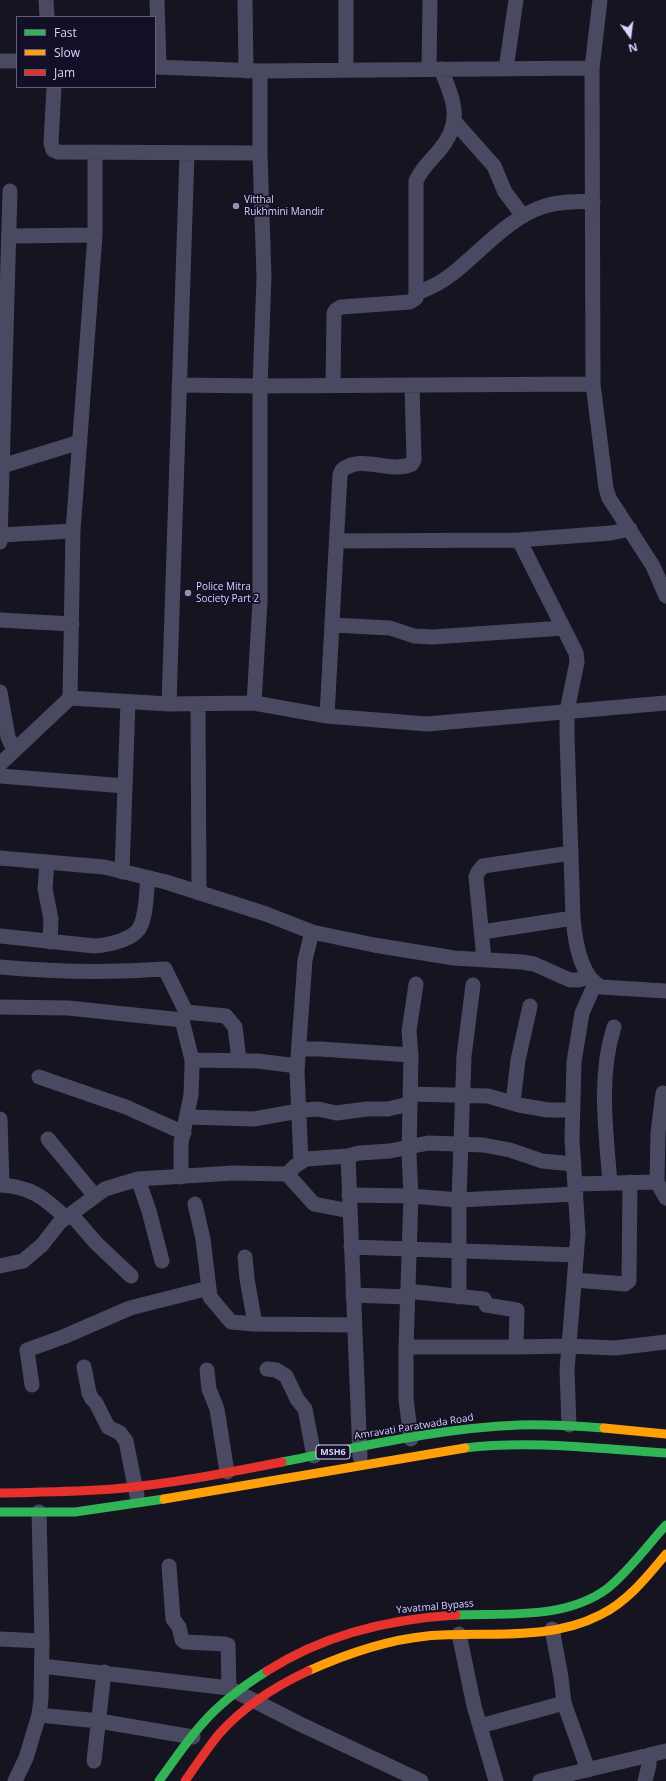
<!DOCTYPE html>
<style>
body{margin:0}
#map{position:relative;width:666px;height:1781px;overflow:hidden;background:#161421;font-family:"Open Sans",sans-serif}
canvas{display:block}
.legend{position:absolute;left:16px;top:16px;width:140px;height:72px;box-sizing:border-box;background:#130f26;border:1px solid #625e7d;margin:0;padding:5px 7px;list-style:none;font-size:12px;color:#d9d4ff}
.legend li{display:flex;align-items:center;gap:8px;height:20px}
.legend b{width:20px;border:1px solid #625e7d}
.north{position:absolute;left:610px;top:16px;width:40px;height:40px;-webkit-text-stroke:3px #130f26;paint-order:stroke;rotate:166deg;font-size:11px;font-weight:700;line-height:16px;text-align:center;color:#d9d4ff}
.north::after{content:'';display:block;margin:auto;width:14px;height:18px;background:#d9d4ff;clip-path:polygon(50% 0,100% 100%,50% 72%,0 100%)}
</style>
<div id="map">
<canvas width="666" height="1781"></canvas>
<ul class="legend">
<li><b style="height:5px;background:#30b455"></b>Fast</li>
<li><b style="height:5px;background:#ff9f0a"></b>Slow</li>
<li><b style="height:5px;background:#e5322d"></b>Jam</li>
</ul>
<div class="north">N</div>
</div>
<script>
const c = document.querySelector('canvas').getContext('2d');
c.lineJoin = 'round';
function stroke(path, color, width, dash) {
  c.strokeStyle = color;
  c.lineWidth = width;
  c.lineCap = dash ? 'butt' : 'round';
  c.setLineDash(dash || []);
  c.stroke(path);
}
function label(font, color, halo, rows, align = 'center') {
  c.font = font + ' "Open Sans",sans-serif';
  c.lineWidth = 3.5;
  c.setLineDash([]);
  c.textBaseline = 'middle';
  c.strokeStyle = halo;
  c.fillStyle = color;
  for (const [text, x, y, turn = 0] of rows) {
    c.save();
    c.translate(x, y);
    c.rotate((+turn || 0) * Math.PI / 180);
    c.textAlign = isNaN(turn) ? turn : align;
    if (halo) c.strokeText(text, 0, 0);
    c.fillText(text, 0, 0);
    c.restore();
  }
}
stroke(new Path2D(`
 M46,0L47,17
 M157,0L159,67
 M245,0L246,71
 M600,0L592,68L593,384L606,488L609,498L653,566L666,596
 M0,61H17
 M155,67L260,71L592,68
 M429,69L430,0
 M506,69L516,0
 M346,70V0
 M54,87L51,143L53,150L58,152L260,153
 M454,121L494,166L505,192L523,216
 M95,152V235L73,531L70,698L169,704L254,703L327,716L427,724L666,703
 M9,236L95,235
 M417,293C430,288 441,283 452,274C479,253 509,218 542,207C558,201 576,202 593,201
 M179,385L260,386L593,384
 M333,385L334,313L336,310L341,307L410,302L416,298V181C421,169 430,161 438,152C464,122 454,102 441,69
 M2,466L80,442
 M0,535L73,531
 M519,540L576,653L577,662L567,711V736L573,918C575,941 580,976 601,987L666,991
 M337,541L519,540L611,533L630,529
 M0,542L10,191
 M0,620L72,624
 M332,625L390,628L414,636L433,637L563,628
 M0,692L8,737L14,750
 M254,703L260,602V386L264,277L260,153V71
 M169,704L187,154
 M198,704L199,893
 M327,716L340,475L342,470C363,454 389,474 412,464L414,460L412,385
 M0,764L70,698
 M0,776L125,786
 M0,858L104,867L166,882L266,914L312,932L374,945L454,958L522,962L534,964L570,980H579L588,977
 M47,862L45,889L51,919L50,942
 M122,872L128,702
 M482,932L573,918
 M0,936L94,946C108,945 135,940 141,925C147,912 146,893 148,878
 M484,959L476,877L478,872L483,866L571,853
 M0,967C55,972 110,973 165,969L186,1012L182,1020L192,1060V1067L191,1095L181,1143V1177
 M0,1007L68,1008L182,1020
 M186,1012L226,1016L235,1027L239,1060
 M299,1049H320L411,1055
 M192,1060L258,1061L297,1066
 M39,1077L126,1107L184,1133
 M663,1093L658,1133L657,1182L666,1198
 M410,1094L488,1096L519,1105L548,1110H573
 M513,1103L518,1060L530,1006
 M188,1117L254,1119L304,1110L318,1109L336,1113L367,1109H388L409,1104
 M0,1119L2,1184
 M48,1139L95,1196
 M348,1156L360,1457
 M301,1162L297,1071L305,960L312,932
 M287,1174L295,1166L306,1159L348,1156L359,1153L390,1151L428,1143L483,1145L510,1150L542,1161L574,1164
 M138,1179L149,1211L162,1261
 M610,1183C606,1131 598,1077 614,1027
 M575,1184L657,1182
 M0,1185C30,1186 45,1198 66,1218
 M349,1195L411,1196L459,1200L576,1194
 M195,1204L203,1239L210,1297L231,1322L255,1324L355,1325
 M71,1214L96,1243L131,1276
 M351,1247L576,1255
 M245,1257L247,1279L255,1324
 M0,1266L23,1261L42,1245L60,1222L105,1189L138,1179L233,1173L287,1174L314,1204L350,1211
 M574,1280L625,1284L629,1281L630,1182
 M407,1291L484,1299L486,1305L517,1310L516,1347
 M353,1295L406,1297
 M459,1297V1200L464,1056L473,985
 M406,1347H516L569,1346L615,1348L666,1342
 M84,1367L89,1393L92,1399L96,1403L108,1427L120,1433L126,1441L137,1496
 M267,1369L276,1370L286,1376L297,1399L305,1409L314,1456
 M207,1370L209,1389L217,1409L227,1472
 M32,1385L27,1350L63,1337L130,1308L209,1288
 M569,1425L567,1370L578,1234L572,1139L574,1062L582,1013L595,984
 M411,1439L406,1399V1347L411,1196L409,1154L411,1055L409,1031L416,984
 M169,1566L173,1619L179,1627L182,1640L185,1642L225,1644L228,1645L229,1688
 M552,1629L561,1677L564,1703L588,1770
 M459,1634L474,1706L496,1781
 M0,1639L42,1641
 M42,1666L229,1688L300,1724L421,1781
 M39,1715L99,1721L193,1737
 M480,1726L564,1703
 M94,1761L104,1672
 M15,1781L26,1758L39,1715L41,1699L42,1641L39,1512
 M540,1781L666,1751
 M645,1781L649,1765V1755`), '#4a4962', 15);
stroke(new Path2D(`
 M465,1448C532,1440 599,1449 666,1453
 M282,1462C360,1447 439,1428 519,1425C548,1424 576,1426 604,1428
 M0,1512H75L164,1499
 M456,1615C505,1613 566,1620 608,1588C630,1570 647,1546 666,1525
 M159,1781C173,1762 186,1742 202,1724C220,1703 243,1686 267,1671`), '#30b455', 9);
stroke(new Path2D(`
 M604,1428L666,1434
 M164,1499L465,1448
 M308,1671C346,1654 386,1640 427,1636C483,1631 548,1642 600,1615C627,1602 647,1577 666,1554`), '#ff9f0a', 9);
stroke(new Path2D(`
 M0,1493C38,1492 75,1492 113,1489C170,1484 226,1473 282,1462
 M267,1671C323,1635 390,1619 456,1615
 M185,1781C196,1765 207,1749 219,1734C243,1707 276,1686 308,1671`), '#e5322d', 9);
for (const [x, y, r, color] of [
 [236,206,4,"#9591b1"],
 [188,593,4,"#9591b1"]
]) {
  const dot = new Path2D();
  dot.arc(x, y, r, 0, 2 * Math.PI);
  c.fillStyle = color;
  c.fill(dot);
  stroke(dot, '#130f26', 1.5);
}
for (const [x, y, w] of [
 [333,1452,34]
]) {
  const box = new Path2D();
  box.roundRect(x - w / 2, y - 7, w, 14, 3);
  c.fillStyle = '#130f26';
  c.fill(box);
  stroke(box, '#d9d4ff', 1);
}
label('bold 9px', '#d9d4ff', null, [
 ["MSH6",333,1452]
]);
label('10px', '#d9d4ff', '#130f26', [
 ["Vitthal",244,200],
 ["Rukhmini Mandir",244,212],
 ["Police Mitra",196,587],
 ["Society Part 2",196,599]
], 'left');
label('10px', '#d9d4ff', '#130f26', [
 ["Amravati Paratwada Road",414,1427,-9],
 ["Yavatmal Bypass",435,1607,-5]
]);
</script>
